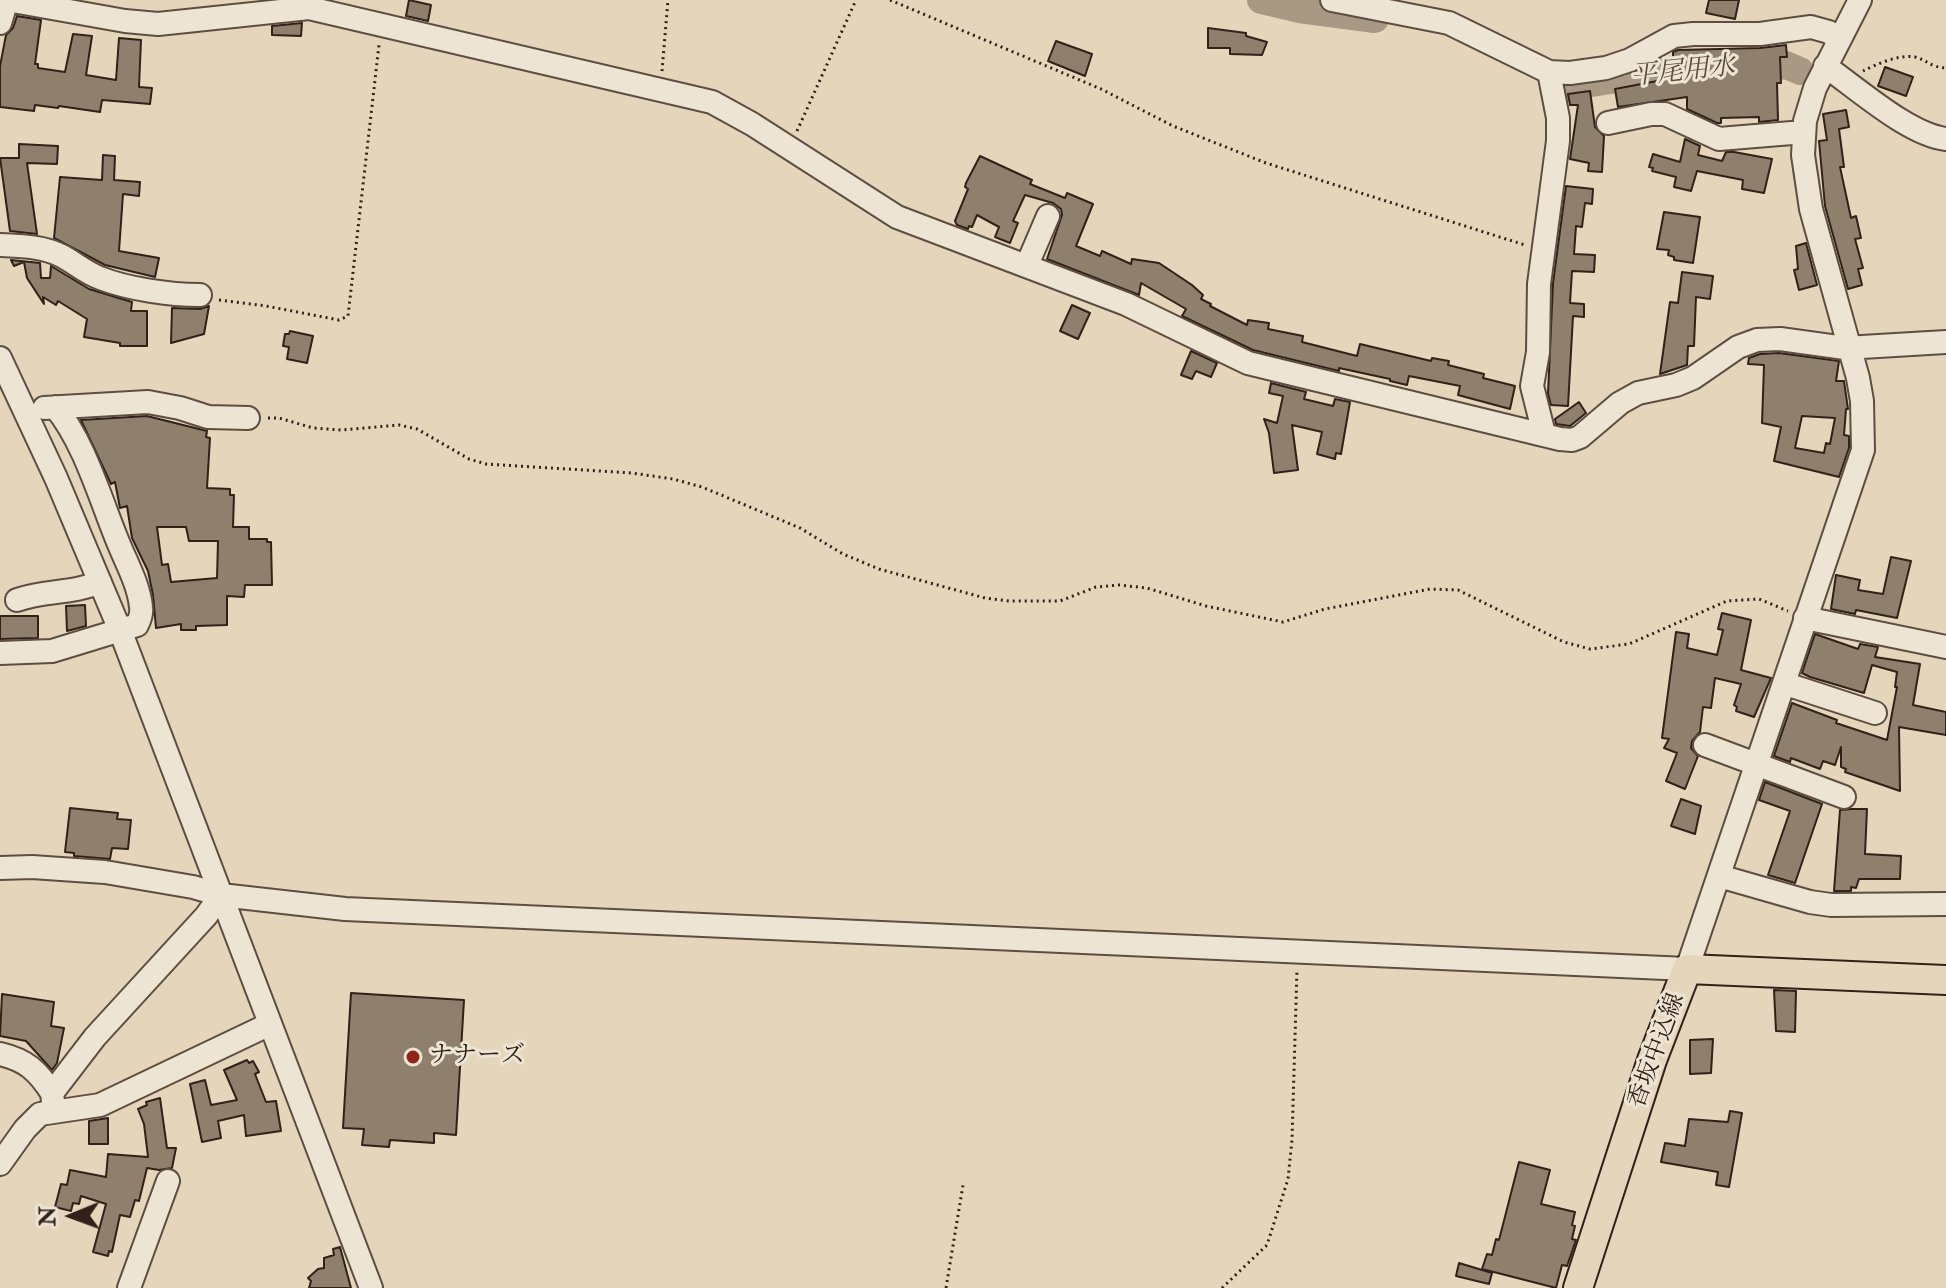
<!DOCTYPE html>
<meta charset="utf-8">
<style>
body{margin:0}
#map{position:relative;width:1946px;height:1288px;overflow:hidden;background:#e5d5bb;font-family:"IM FELL Double Pica",serif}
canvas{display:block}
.north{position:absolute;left:32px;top:1176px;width:80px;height:80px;-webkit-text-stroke:6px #eee4d3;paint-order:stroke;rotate:269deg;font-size:22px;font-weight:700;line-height:32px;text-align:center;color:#312119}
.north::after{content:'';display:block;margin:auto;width:28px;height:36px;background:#312119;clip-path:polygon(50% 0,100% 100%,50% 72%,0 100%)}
</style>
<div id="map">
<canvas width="1946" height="1288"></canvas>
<div class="north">N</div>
</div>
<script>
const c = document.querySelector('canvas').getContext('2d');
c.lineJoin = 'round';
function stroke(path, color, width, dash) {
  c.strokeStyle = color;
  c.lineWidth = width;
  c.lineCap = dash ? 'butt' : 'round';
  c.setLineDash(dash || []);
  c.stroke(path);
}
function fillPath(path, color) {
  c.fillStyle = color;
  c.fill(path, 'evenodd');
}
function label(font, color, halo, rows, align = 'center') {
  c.font = font + ' "IM FELL Double Pica","Noto Serif JP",serif';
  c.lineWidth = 6;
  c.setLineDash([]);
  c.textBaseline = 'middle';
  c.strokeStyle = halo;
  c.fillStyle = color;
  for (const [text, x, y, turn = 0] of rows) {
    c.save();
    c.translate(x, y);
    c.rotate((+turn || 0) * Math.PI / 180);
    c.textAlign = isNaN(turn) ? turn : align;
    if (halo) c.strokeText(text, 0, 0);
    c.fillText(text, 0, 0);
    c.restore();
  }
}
stroke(new Path2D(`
 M1261,0L1299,9L1375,19
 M1566,87L1682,69L1741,70L1786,65L1800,71`), '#a89884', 28);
const building = new Path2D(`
 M409,0L431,5L428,21L406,16Z
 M1709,0H1739L1735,19L1706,13Z
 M17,16L41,20L35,64H38V68L65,72L73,34L92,36L86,75L116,80L119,38L141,40L139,87L152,88L150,104L102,100L100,112L59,106L58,108L35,105L34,111L0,107V66L6,35L13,28Z
 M302,23L301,36L272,35V26Z
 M1208,28L1246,33V36L1267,42L1262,55L1230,54V48H1208Z
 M1056,41L1092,54L1085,76L1048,61Z
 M1786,45L1787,57H1780L1781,83H1777L1778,120L1759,122V117L1721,118V123H1717L1687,109V97L1618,107L1615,89L1673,78V52L1678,50L1760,48Z
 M1885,67L1913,77L1906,96L1878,86Z
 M1590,91L1595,127L1604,136L1602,172L1588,171L1589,163L1570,159L1578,105H1570L1568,94Z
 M1846,110L1849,127L1839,129L1844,167H1840L1851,218L1856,216L1861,238L1855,239L1863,268L1858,269L1862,285L1848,289L1825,206L1819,141L1827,140L1823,114Z
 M1685,139L1700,146L1698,155L1722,161L1726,152H1734L1772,159L1764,193L1742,189L1743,180L1697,171L1691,191L1674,187L1676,177L1652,171L1653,168L1649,167L1653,154L1680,162Z
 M19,144L58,146L57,164L27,163L37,234L10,231L0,158H19Z
 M103,155L115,156L114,180L140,182L139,196L123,194L119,251L159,258L155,277L105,265L54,238L60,177L102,180Z
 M980,156L1032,180L1030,184L1065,198L1067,193L1093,204L1076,246L1100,256L1102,251L1131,264L1132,259L1159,263L1192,285L1203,295L1201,299L1211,304L1210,306L1247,325L1248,320L1269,323L1268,329L1303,336L1302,342L1357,356L1360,344L1431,361L1432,358L1449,361L1448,365L1484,374L1483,378L1515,386L1510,409L1458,395L1460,386L1409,376L1407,385L1390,381V379L1339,368V371L1253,350L1182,316L1186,309L1141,283L1139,295L1047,259L1062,215L1061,209L1053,203L1025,195L1013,221L1018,223L1010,243L995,237L999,227L977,215L972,227L969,226L968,229L957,225L955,221L968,189L965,187L966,183Z
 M1566,186L1593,189L1592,204L1585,203L1582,227L1576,226L1574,254L1595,255L1594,272L1572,271L1570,303L1584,304V317L1573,316L1568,406L1551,405L1548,394L1553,283Z
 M1664,212L1700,217L1693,263L1674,260V257L1668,255L1669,250L1657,249Z
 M1806,243L1817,285L1799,290L1794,270L1798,269L1796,246Z
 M11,260L40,263L41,278H50L51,266L89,289L132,302L131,311H147V346H120V343L84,337L87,319L58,301L56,305L43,297L44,304L27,278L24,262L14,266Z
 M1682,272L1713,276L1710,299L1696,297L1694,346H1688L1687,365L1660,374L1670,302L1678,303Z
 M1072,305L1090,313L1078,339L1060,331Z
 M209,306L204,334L171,343L172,308L200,309Z
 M290,331L313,336L307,363L287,359L289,347L283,346L285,334H289Z
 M1191,351L1217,363L1211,377L1196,371L1192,379L1181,375Z
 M1779,353L1839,361L1836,381H1844L1848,409H1846L1844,435L1849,436V448L1839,477L1774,461L1781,427L1762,423L1764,365L1748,364L1749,358L1760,354ZM1802,416L1835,418L1830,444L1826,443L1824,453L1795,448Z
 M1271,383L1306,392L1304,399L1333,406L1335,399L1350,402L1341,454L1336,453L1335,459L1317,454L1322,432L1292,425L1298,470L1274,473L1269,433L1264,419L1277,423L1283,396L1269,393Z
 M1579,402L1586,413L1570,426L1556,424L1555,419Z
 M147,416L207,431L206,437L210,438L207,488L230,489V495H234L233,527H249V539H267V542H271L272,585H245L244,597L227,596V625L196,626V630H181V624L156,628L153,595L148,571L132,538L127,506L120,508L115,482L111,484L81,420ZM157,527H186L189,541H218L217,578L171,582L168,564L162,565Z
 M1891,557L1911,561L1897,618L1856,610L1855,614L1831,609L1836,575L1860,580L1858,590L1883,594Z
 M85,605L86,626L67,631L66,606Z
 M1722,613L1751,620L1741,670L1771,678L1754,717L1736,711L1737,707L1734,705L1741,684L1715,678L1711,708L1703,707L1700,732L1692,741L1691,748L1698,756L1685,789L1666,781L1677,753L1664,748L1669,739L1662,738L1676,632L1689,634L1687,648L1717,655L1723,630L1718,629Z
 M0,616H38V638L0,639Z
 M1815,634L1858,649L1860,644L1878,647L1875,657L1920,664L1913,705L1946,712V735L1899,727L1900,791L1845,772L1846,769L1841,767V747L1835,765L1823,761L1820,769L1791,758L1790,762L1774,756L1792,703L1837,720L1836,723L1887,740L1897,687H1895L1897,672L1872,665L1864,693L1810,677L1802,673Z
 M1765,782L1822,804L1795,883L1768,875L1790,811L1759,800Z
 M1681,799L1701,806L1695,834L1671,826Z
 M70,808L118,813L117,819L131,820L128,849L112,848L110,859L74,856V853L65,852Z
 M1851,809H1867L1865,854L1901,856L1900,879H1859L1856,888L1851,887V891H1834L1840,810Z
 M1774,990L1796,991L1795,1032L1776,1031Z
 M351,993L464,1000L456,1135L434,1133V1143L390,1140L389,1147L362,1145L364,1129L343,1128Z
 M2,994L54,1002L51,1026L64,1028L57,1063L52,1070L26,1041L0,1036Z
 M1713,1039L1711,1073L1690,1074V1040Z
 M247,1060L249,1063L253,1061L259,1072L255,1074L266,1102L276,1101L281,1131L246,1136L244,1115L218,1121L221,1138L202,1142L190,1084L205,1080L211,1105L237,1100L224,1070Z
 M160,1098L167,1148H176L172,1168L159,1170L147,1168L139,1201L135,1200L130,1217L120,1215L112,1252L109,1251L108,1256L93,1252L106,1204L81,1196L79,1204L73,1203L71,1211L55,1207L61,1184L67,1185L70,1170L106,1177L108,1154L148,1157L144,1124L138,1109L147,1105L146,1102Z
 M1730,1111L1742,1113L1729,1187L1716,1185L1718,1172L1661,1162L1665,1143L1685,1146L1689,1119L1728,1122Z
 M108,1118V1144H89V1121Z
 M1519,1162L1550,1170L1541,1204L1575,1212L1572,1225L1575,1226L1572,1239L1576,1240L1567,1266L1562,1265L1556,1288L1482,1269L1487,1254L1492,1255L1496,1239L1499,1240Z
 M340,1247L351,1288H309L311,1281L308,1278L318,1269L324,1268V1258L334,1255L333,1249Z
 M1459,1263L1492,1273L1489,1284L1456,1276Z`);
fillPath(building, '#8f7f6d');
stroke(building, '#312119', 2);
const minor = new Path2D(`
 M7,0L125,21L158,24L309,8L712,102L752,124L897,217L1126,304L1248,363L1560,439L1572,440L1580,437L1620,403L1638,393L1676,385L1693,378L1738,347L1757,340L1780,339L1845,348L1946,342
 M1332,0L1449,23L1549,72L1570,73L1606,68L1630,60L1674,36L1693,34H1760L1811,27L1829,32L1839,40
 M0,23L7,0
 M1825,66C1857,88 1909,135 1946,139
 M1608,123L1651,114H1665L1719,139L1804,132
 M0,245C21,246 43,246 62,256C75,263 86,273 100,278C128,289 170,295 200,295
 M1027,265L1048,216
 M0,358L56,478L120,630L371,1288
 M44,408L148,402L180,408L208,417L248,418
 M1544,434L1532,386L1538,352L1539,284L1558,141V118L1549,72
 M17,600C45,590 73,594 100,582
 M1805,618L1946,647
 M0,653L52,651L137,625C140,619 142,613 141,607C139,585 126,562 118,542C101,501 84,441 55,407
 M1786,684L1875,713
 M1705,745L1844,797
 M0,868L32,867L105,872L193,887L221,895L345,909L1687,969L1863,450L1862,401L1858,378L1811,209L1803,155L1805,121L1815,88L1860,0
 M1719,876L1810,902L1831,905L1946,904
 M0,1054C26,1060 38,1071 52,1093
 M54,1110L52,1093L95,1037L206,916L221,895
 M0,1164L25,1129L40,1114L100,1105L270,1024
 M129,1288L168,1181`);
const major = new Path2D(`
 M1578,1288L1652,1060L1687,969L1946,980`);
stroke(minor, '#5e4e42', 26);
stroke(major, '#312119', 32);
stroke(new Path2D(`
 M890,0L1101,89L1173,126L1266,163L1525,245
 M662,71L668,0
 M1863,71C1877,64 1899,54 1915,57C1927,60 1930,67 1946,68
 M797,131L856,0
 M219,300L266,306L339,320L348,316L379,45
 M268,418H279L313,428L341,430L399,425L417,429L469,459L486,464L632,473L673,479L702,487L800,528L843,554L879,569L985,598L1009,601H1060L1096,587L1119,585L1147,588L1206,606L1283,622L1325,609L1430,589L1458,590L1564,642L1590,649L1629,644L1727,601L1759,599L1788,611
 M946,1288L963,1185
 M1222,1288L1267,1245L1288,1179L1292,1140L1297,969`), '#312119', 3, [2, 4]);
stroke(minor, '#eee4d3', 22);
stroke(major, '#e5d5bb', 28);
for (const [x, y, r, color] of [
 [413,1057,8,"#8f2418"]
]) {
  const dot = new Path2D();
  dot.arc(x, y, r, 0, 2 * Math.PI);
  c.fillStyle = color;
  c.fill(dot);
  stroke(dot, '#eee4d3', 3);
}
label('24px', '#312119', '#eee4d3', [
 ["香坂中込線",1658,1051,-70]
]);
label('24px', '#312119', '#eee4d3', [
 ["ナナーズ",429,1057]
], 'left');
label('italic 26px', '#5b4b3e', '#eee4d3', [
 ["平尾用水",1683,73,-6]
]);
</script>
